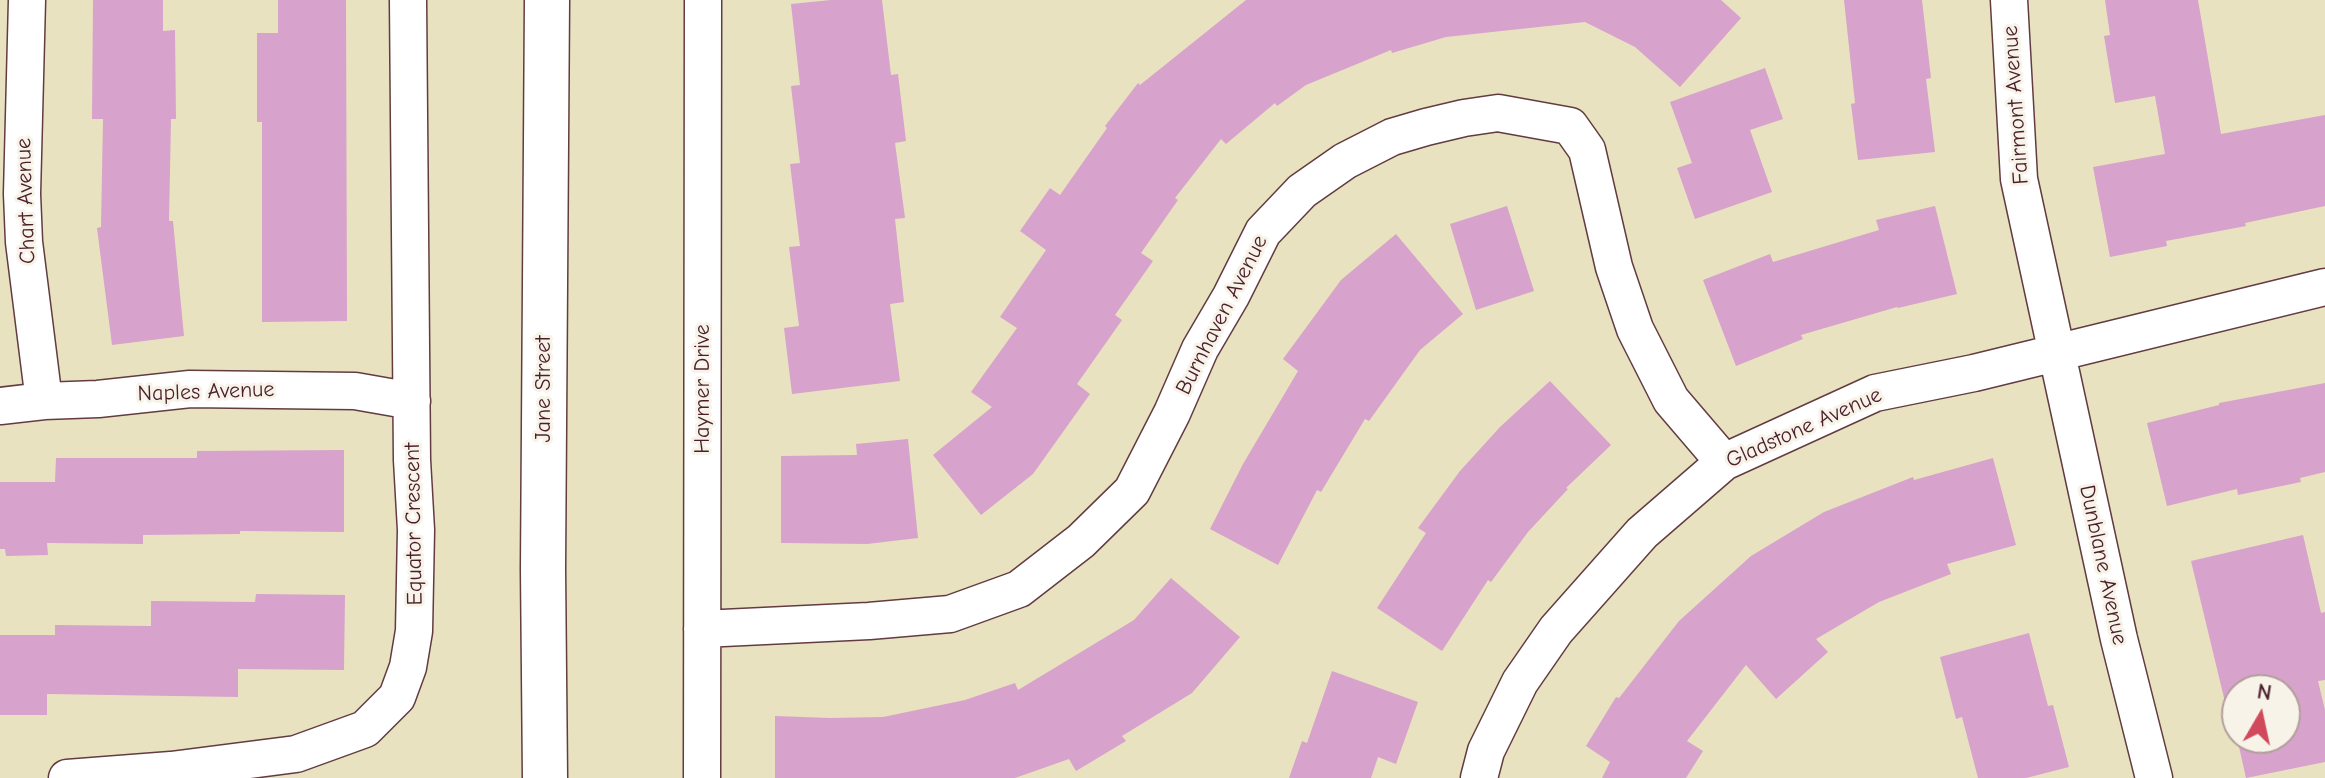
<!DOCTYPE html>
<style>
body{margin:0}
#map{position:relative;width:2325px;height:778px;overflow:hidden;background:#e9e2c0;font-family:"Comic Neue",sans-serif}
canvas{display:block}
.north{position:absolute;left:2221px;top:674px;width:80px;height:80px;box-sizing:border-box;background:#f7f3e8;border:2px solid #b29e9c;border-radius:50%;rotate:9deg;font-size:22px;font-weight:700;line-height:32px;text-align:center;color:#4a1f2b}
.north::after{content:'';display:block;margin:auto;width:28px;height:36px;background:#d1495b;clip-path:polygon(50% 0,100% 100%,50% 72%,0 100%)}
</style>
<div id="map">
<canvas width="2325" height="778"></canvas>
<div class="north">N</div>
</div>
<script>
const c = document.querySelector('canvas').getContext('2d');
c.lineJoin = 'round';
function fillPath(path, color) {
  c.fillStyle = color;
  c.fill(path, 'evenodd');
}
function stroke(path, color, width, dash) {
  c.strokeStyle = color;
  c.lineWidth = width;
  c.lineCap = dash ? 'butt' : 'round';
  c.setLineDash(dash || []);
  c.stroke(path);
}
function label(font, color, halo, rows, align = 'center') {
  c.font = font + ' "Comic Neue",sans-serif';
  c.lineWidth = 6;
  c.setLineDash([]);
  c.textBaseline = 'middle';
  c.strokeStyle = halo;
  c.fillStyle = color;
  for (const [text, x, y, turn = 0] of rows) {
    c.save();
    c.translate(x, y);
    c.rotate((+turn || 0) * Math.PI / 180);
    c.textAlign = isNaN(turn) ? turn : align;
    if (halo) c.strokeText(text, 0, 0);
    c.fillText(text, 0, 0);
    c.restore();
  }
}
fillPath(new Path2D(`
 M93,0H163V31L175,30L176,119H171L169,221H173L184,336L112,345L97,228L101,227L103,119H92Z
 M278,0H346L347,321L262,322V122H257V33H278Z
 M831,0H882L891,75L898,74L906,141L895,143L905,218L895,219L904,302L890,304L900,381L792,394L784,328L799,326L789,247L800,246L790,164L800,163L791,86L800,85L791,4Z
 M1246,0H1721L1741,18L1680,87L1635,47L1585,22L1446,37L1392,53L1391,50L1306,85L1277,106L1275,103L1226,144L1221,139L1175,198L1178,200L1141,253L1153,261L1115,315L1122,320L1077,384L1090,394L1033,474L981,515L933,455L992,407L971,392L1017,328L1000,317L1046,250L1020,231L1050,188L1060,195L1107,128L1105,126L1138,83L1140,85Z
 M1844,0H1922L1931,78L1926,79L1935,152L1858,160L1851,104L1855,103Z
 M2105,0H2198L2221,134L2325,115V206L2245,223L2246,226L2166,241L2167,246L2110,257L2093,167L2165,154L2155,96L2115,103L2104,36L2110,35Z
 M1765,68L1783,119L1750,130L1772,192L1695,219L1677,168L1692,163L1670,102Z
 M1507,206L1534,291L1476,310L1450,224Z
 M1935,206L1957,294L1898,308L1897,307L1801,335L1803,339L1736,366L1703,280L1770,254L1773,262L1879,230L1876,220Z
 M1396,234L1463,314L1420,350L1369,421L1365,419L1321,492L1317,490L1278,565L1210,529L1243,464L1298,371L1283,359L1341,280Z
 M1550,381L1611,445L1566,488L1568,489L1528,532L1491,582L1488,580L1442,651L1377,608L1426,533L1418,528L1460,471L1500,427Z
 M2325,383V472L2300,478L2301,482L2238,495L2237,489L2167,506L2147,423L2219,405V403Z
 M908,439L918,538L867,544L781,543V456L857,455L856,444Z
 M344,450V532L240,531V534L143,535V544L47,543L48,555L6,556L5,549H0V482H55L56,458H197V451Z
 M1993,458L2016,545L1947,564L1951,574L1879,602L1816,639L1828,652L1776,699L1746,665L1687,741L1703,751L1686,778H1602L1610,762L1586,746L1616,697L1619,698L1679,621L1751,556L1824,512L1913,477L1914,480Z
 M2303,535L2321,613L2325,612V680L2318,681L2325,710V762L2246,778L2229,702H2225L2191,561ZM2237,690H2285V738H2237Z
 M1171,578L1240,637L1192,693L1122,736L1126,741L1076,771L1069,759L1015,778H775V716L830,718L883,717L965,700L1015,683L1018,690L1134,620Z
 M256,594L345,595L344,670L238,669V697L47,694V715H0V635H55V625L151,626V601L255,602Z
 M2029,633L2048,706L2053,705L2069,767L2026,778H1978L1962,717L1956,719L1940,657Z
 M1332,671L1418,702L1396,764L1378,757L1371,778H1289L1302,741L1307,743Z`), '#d7a2cb');
const street = new Path2D(`
 M27,0L22,194L24,242L44,401
 M2009,0L2019,179L2119,639L2154,778
 M0,406L44,401L98,399L190,389L355,391L412,401
 M702,629L869,621L950,614L1019,589L1081,541L1132,491L1172,413L1200,349L1231,296L1263,232L1302,191L1345,161L1392,137L1426,127L1464,118L1498,113L1570,126L1587,150L1614,267L1635,329L1671,400L1724,462
 M67,778L171,770L296,754L365,729L397,697L408,667L414,631L416,530L412,460L408,0
 M702,778L703,0
 M1479,778L1486,751L1520,682L1556,630L1642,533L1724,462L1875,393L1974,373L2325,287`);
const secondary = new Path2D(`
 M545,778L543,569L547,0`);
stroke(street, '#623c41', 39);
stroke(secondary, '#623c41', 47);
stroke(street, '#fff', 36);
stroke(secondary, '#fff', 44);
label('22px', '#4a1f2b', '#f7f3e8', [
 ["Fairmont Avenue",2016,105,-94],
 ["Chart Avenue",26,201,-92],
 ["Burnhaven Avenue",1222,315,-63],
 ["Jane Street",544,389,-90],
 ["Haymer Drive",703,389,-90],
 ["Naples Avenue",206,392,-2],
 ["Gladstone Avenue",1804,428,-24],
 ["Equator Crescent",414,524,-91],
 ["Dunblane Avenue",2103,565,78]
]);
</script>
